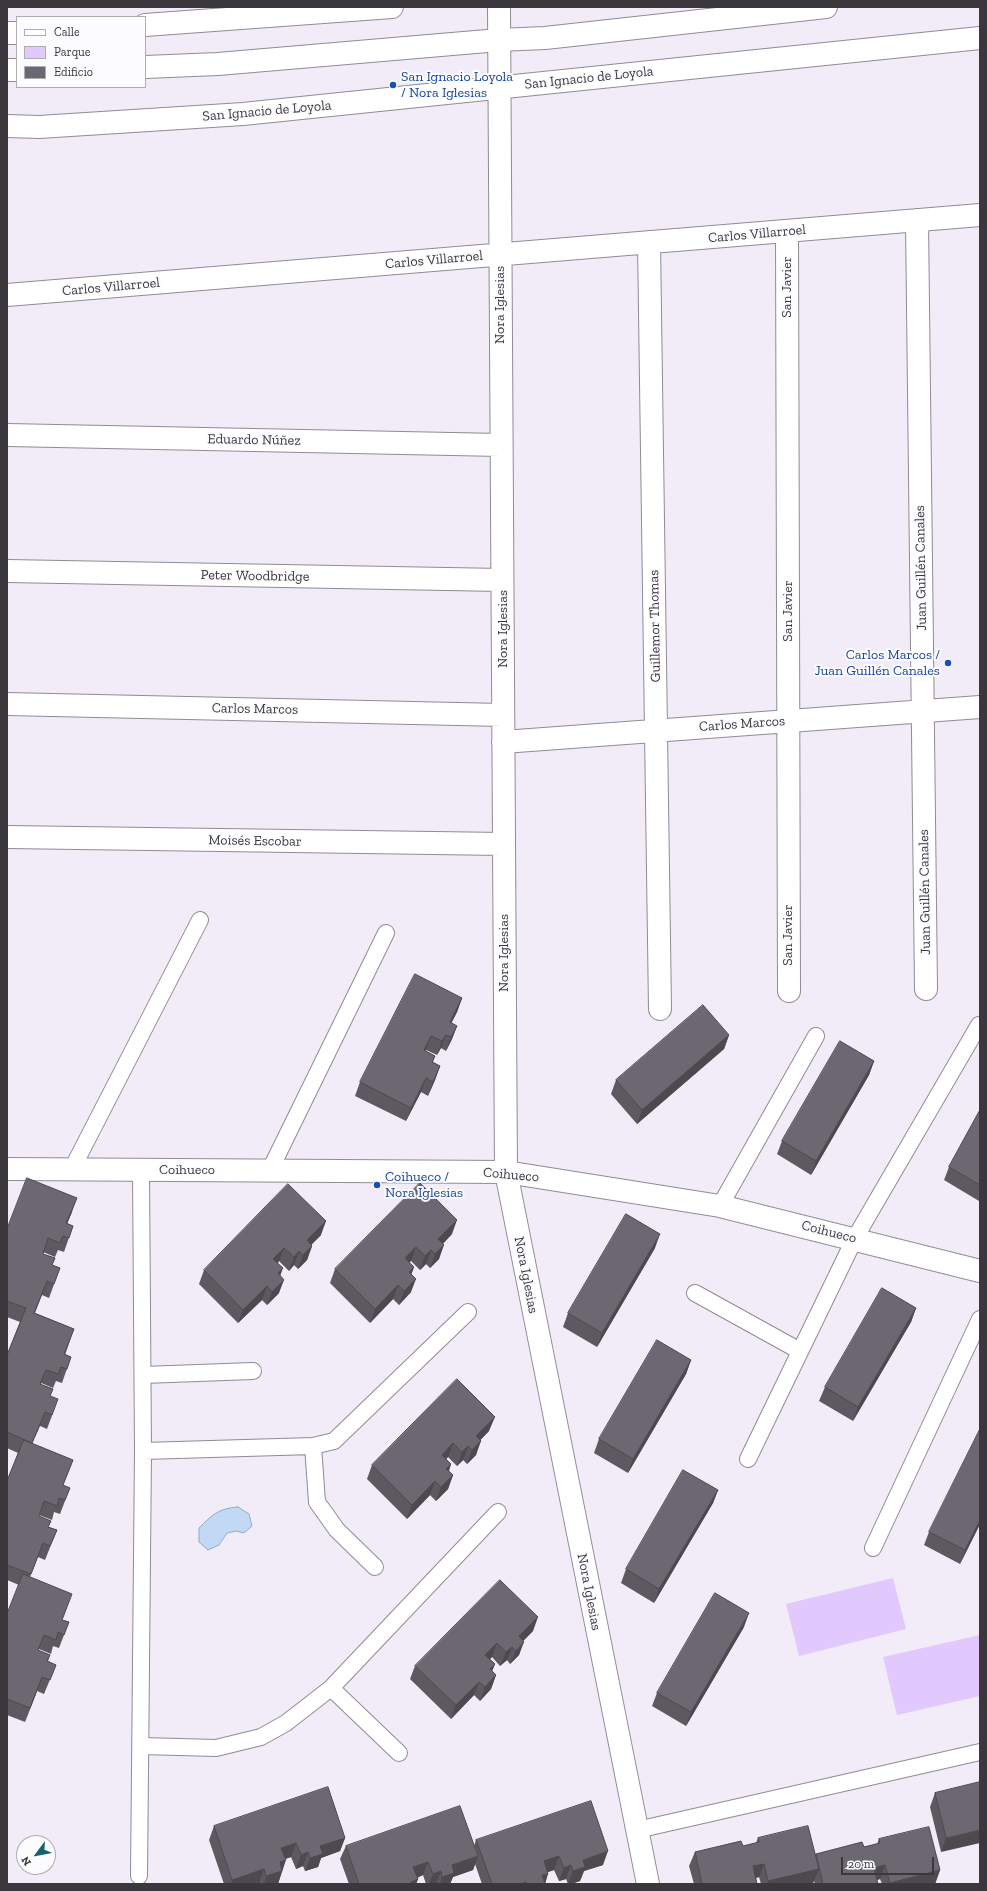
<!DOCTYPE html>
<meta charset="utf-8">
<style>
body{margin:0}
#map{position:relative;width:987px;height:1891px;overflow:hidden;background:#f1ecf7;font-family:"Zilla Slab",serif}
canvas{display:block}
.frame{position:absolute;inset:0;border:8px solid #3a383c;pointer-events:none}
.legend{position:absolute;left:16px;top:16px;width:130px;height:72px;box-sizing:border-box;background:#fcfbfe;border:1px solid #aeadb0;margin:0;padding:5px 7px;list-style:none;font-size:12px;color:#3a383c}
.legend li{display:flex;align-items:center;gap:8px;height:20px}
.legend b{width:20px;border:1px solid #aeadb0}
.north{position:absolute;left:16px;top:1835px;width:40px;height:40px;box-sizing:border-box;background:#fcfbfe;border:1px solid #aeadb0;border-radius:50%;rotate:238deg;font-size:11px;font-weight:700;line-height:16px;text-align:center;color:#3a383c}
.north::after{content:'';display:block;margin:auto;width:14px;height:18px;background:#15616c;clip-path:polygon(50% 0,100% 100%,50% 72%,0 100%)}
.scale{position:absolute;left:841px;top:1857px;width:93px;height:18px;box-sizing:border-box;border:2px solid #3a383c;border-top:0;padding-left:5px;font-size:12px;line-height:14px;white-space:nowrap;color:#3a383c;-webkit-text-stroke:3px #fcfbfe;paint-order:stroke}
</style>
<div id="map">
<canvas width="987" height="1891"></canvas>
<div class="frame"></div>
<ul class="legend">
<li><b style="height:5px;background:#fff"></b>Calle</li>
<li><b style="height:11px;background:#e1c8fd"></b>Parque</li>
<li><b style="height:11px;background:#6c6871"></b>Edificio</li>
</ul>
<div class="north">N</div>
<div class="scale">20 m</div>
</div>
<script>
const c = document.querySelector('canvas').getContext('2d');
c.lineJoin = 'round';
function fillPath(path, color) {
  c.fillStyle = color;
  c.fill(path, 'evenodd');
}
function stroke(path, color, width, dash) {
  c.strokeStyle = color;
  c.lineWidth = width;
  c.lineCap = dash ? 'butt' : 'round';
  c.setLineDash(dash || []);
  c.stroke(path);
}
function label(font, color, halo, rows, align = 'center') {
  c.font = font + ' "Zilla Slab",serif';
  c.lineWidth = 4;
  c.setLineDash([]);
  c.textBaseline = 'middle';
  c.strokeStyle = halo;
  c.fillStyle = color;
  for (const [text, x, y, turn = 0] of rows) {
    c.save();
    c.translate(x, y);
    c.rotate((+turn || 0) * Math.PI / 180);
    c.textAlign = isNaN(turn) ? turn : align;
    if (halo) c.strokeText(text, 0, 0);
    c.fillText(text, 0, 0);
    c.restore();
  }
}
fillPath(new Path2D(`
 M893,1578L906,1629L799,1656L786,1604Z
 M980,1635V1696L897,1715L883,1657Z`), '#e1c8fd');
const water = new Path2D(`
 M238,1507L249,1514L252,1526L244,1533L236,1531L227,1533L219,1545L208,1550L199,1542V1528C212,1515 219,1508 238,1507Z`);
fillPath(water, '#c1d9f4');
stroke(water, '#98a9bd', 1);
const service = new Path2D(`
 M72,1169L200,920
 M270,1170L386,933
 M720,1206L816,1036
 M695,1293L800,1351
 M143,1375L253,1371
 M313,1446L317,1502L337,1530L375,1567
 M143,1451L313,1446L334,1441L468,1312
 M748,1459L855,1238L979,1025
 M873,1548L980,1319
 M331,1688L399,1753
 M142,1746L216,1748L261,1737L286,1723L331,1688L498,1512
 M637,1830L980,1752
 M139,1876L143,1451L141,1170`);
const minor = new Path2D(`
 M499,7L506,1172L648,1884
 M7,126L39,127L243,114L980,38
 M917,220L926,989
 M787,231L789,991
 M649,242L660,1009
 M7,295L980,215
 M7,435L501,445
 M7,571L502,580
 M7,704L503,715
 M503,742L980,707
 M7,837L504,844
 M7,1169L506,1172L720,1206L980,1271`);
const primary = new Path2D(`
 M145,25L392,7
 M7,33H17
 M145,67L218,64L499,40L545,38L826,7
 M7,70H17`);
stroke(service, '#908b95', 18);
stroke(minor, '#908b95', 24);
stroke(primary, '#908b95', 24);
stroke(service, '#fff', 16);
stroke(minor, '#fff', 22);
stroke(primary, '#fff', 22);
fillPath(new Path2D(`
 M462,998L457,1012L451,1023L457,1026L452,1039L446,1051L441,1048L437,1055L426,1050L425,1051L435,1056L433,1062L440,1066L435,1080L428,1096L421,1092L406,1121L355,1096L360,1082Z
 M729,1035L724,1049L637,1124L611,1094L616,1080Z
 M874,1061L869,1075L811,1175L777,1154L782,1141Z
 M980,1110V1200L979,1201L944,1180L949,1167Z
 M72,1212L67,1224L73,1226L64,1252L58,1250L55,1257L43,1252V1254L55,1258L52,1265L60,1268L49,1298L42,1295L35,1313L74,1329L65,1355L71,1357L62,1383L56,1381L53,1388L41,1383V1385L53,1389L50,1396L53,1413L47,1429L40,1426L32,1444L73,1460L63,1485L70,1488L60,1514L54,1512L52,1520L39,1515V1516L51,1521L48,1527L57,1530L45,1560L38,1557L30,1577L62,1620L69,1622L59,1648L53,1646L51,1654L39,1649L38,1650L50,1655L48,1661L56,1665L44,1694L37,1691L25,1722L7,1715V1614L19,1585L7,1580V1481L18,1453L7,1448V1355L20,1322L7,1317V1229Z
 M452,1234L443,1244L439,1259L430,1268L426,1264L420,1270L411,1261L409,1262L414,1267L411,1275V1292L399,1305L393,1299L370,1323L330,1283L335,1269Z
 M321,1235L311,1245L312,1246L307,1260L298,1269L294,1265L289,1271L279,1261L278,1263L280,1275L279,1293L267,1305L262,1300L238,1323L199,1284L204,1270Z
 M655,1248L597,1347L563,1327L568,1313Z
 M916,1308L911,1322L853,1421L819,1401L825,1387Z
 M691,1360L686,1374L628,1473L594,1453L599,1439Z
 M489,1431L480,1440L476,1455L467,1464L463,1460L457,1466L448,1457L446,1459L451,1464L449,1471L453,1475L448,1489L436,1501L430,1495L407,1519L367,1479L372,1465Z
 M718,1490L713,1503L654,1603L621,1583L626,1569Z
 M980,1524L960,1564L924,1545L929,1532Z
 M744,1627L686,1726L652,1706L657,1693Z
 M533,1631L523,1641L519,1655L510,1664L507,1660L500,1666L492,1657L490,1659L495,1664L492,1671L496,1675L491,1689L480,1701L474,1695L451,1719L410,1679L415,1666Z
 M980,1782L941,1852L930,1807L935,1793Z
 M214,1826L345,1838L340,1851L321,1858L318,1867L305,1871L303,1866L296,1869L291,1857L285,1859L278,1884H259V1883L256,1884H224L209,1840Z
 M758,1838L815,1855L816,1854L864,1847L877,1844L879,1839L940,1870L935,1884H882L880,1879L877,1880L878,1884H815L814,1881L813,1883L809,1884H761L759,1877L756,1878L757,1884H694L689,1866L695,1852L743,1846L756,1843Z
 M476,1840L603,1865L584,1871L580,1881L571,1884H568L566,1879L559,1881L554,1870L548,1872L545,1884H482L475,1864L473,1870L453,1877L450,1884H426L423,1875L417,1878L418,1879L416,1884H349L340,1859L346,1846H474Z`), '#5d5961');
fillPath(new Path2D(`
 M462,998L457,1012L445,1036L450,1022Z
 M457,1026L452,1039L446,1051L451,1037Z
 M446,1035L441,1048L437,1055L442,1041Z
 M729,1035L724,1049L637,1124L642,1110Z
 M431,1036L426,1050L419,1064L424,1050Z
 M874,1061L869,1075L811,1175L816,1161Z
 M440,1066L435,1080L428,1096L433,1082Z
 M426,1078L421,1092L406,1121L411,1108Z
 M77,1198L72,1212L61,1237L66,1223Z
 M457,1220L452,1234L433,1253L438,1239Z
 M326,1221L321,1235L302,1254L307,1240Z
 M660,1234L655,1248L597,1347L602,1333Z
 M444,1245L439,1259L430,1268L435,1254Z
 M312,1246L307,1260L298,1269L303,1255Z
 M416,1247L411,1261L400,1272L405,1258Z
 M284,1248L279,1261L268,1273L273,1259Z
 M431,1250L426,1264L420,1270L425,1256Z
 M299,1251L294,1265L289,1271L294,1257Z
 M414,1267L409,1281V1272Z
 M283,1268L278,1282V1273Z
 M416,1279L411,1292L399,1305L404,1291Z
 M284,1280L279,1293L267,1305L272,1292Z
 M398,1285L393,1299L370,1323L375,1309Z
 M267,1286L262,1300L238,1323L243,1310Z
 M916,1308L911,1322L853,1421L858,1407Z
 M691,1360L686,1374L628,1473L633,1459Z
 M495,1417L489,1431L471,1450L476,1436Z
 M481,1441L476,1455L467,1464L472,1450Z
 M453,1443L448,1457L437,1469L442,1455Z
 M468,1446L463,1460L457,1466L462,1452Z
 M451,1464L446,1478V1469Z
 M453,1475L448,1489L436,1501L441,1487Z
 M435,1481L430,1495L407,1519L412,1505Z
 M718,1490L713,1503L654,1603L659,1589Z
 M980,1520V1524L960,1564L965,1550Z
 M749,1613L744,1627L686,1726L691,1712Z
 M538,1617L533,1631L514,1650L519,1636Z
 M524,1642L519,1655L510,1664L516,1651Z
 M497,1643L492,1657L480,1669L485,1655Z
 M512,1647L507,1660L500,1666L506,1652Z
 M495,1664L489,1678L490,1669Z
 M496,1675L491,1689L480,1701L485,1687Z
 M42,1677L37,1691L25,1722L30,1708Z
 M479,1682L474,1695L451,1719L456,1705Z
 M980,1830V1843L941,1852L946,1838Z
 M345,1838L340,1851L321,1858L318,1867L305,1871L310,1858L320,1846Z
 M296,1843L291,1857L276,1862L281,1848Z
 M608,1851L603,1865L584,1871L580,1881L571,1884H568L573,1871L583,1860Z
 M308,1852L303,1866L296,1869L301,1855Z
 M478,1856L473,1870L453,1877L450,1884H440L442,1877L452,1865Z
 M559,1856L554,1870L539,1875L544,1861Z
 M286,1860L278,1884H264L266,1876L280,1862Z
 M428,1862L423,1875L408,1881L413,1867Z
 M764,1864L759,1877L748,1880L753,1866Z
 M571,1865L566,1879L559,1881L564,1868Z
 M885,1865L880,1879L869,1882L874,1868Z
 M264,1869L259,1883L256,1884H231L232,1880Z
 M819,1869L813,1883L809,1884H767L768,1881Z
 M940,1870L935,1884H889L890,1883Z
 M441,1871L436,1884H429L433,1874Z
 M548,1874L545,1884L542,1875Z
 M418,1879L416,1884H410L411,1882Z`), '#4c494f');
const building = new Path2D(`
 M415,974L462,998L450,1022L457,1026L451,1037L446,1035L442,1041L431,1036L424,1050L435,1056L432,1062L440,1066L433,1082L426,1078L411,1108L360,1082Z
 M703,1005L729,1035L642,1110L616,1080Z
 M840,1041L874,1061L816,1161L782,1141Z
 M980,1110V1185L949,1167Z
 M27,1178L77,1198L66,1223L73,1226L69,1238L63,1236L60,1243L48,1238L43,1254L55,1258L52,1265L60,1268L54,1284L47,1281L34,1313L74,1329L64,1354L71,1357L67,1369L61,1367L58,1374L46,1370L40,1384L53,1389L50,1396L58,1399L52,1415L45,1412L32,1443L7,1432V1355L26,1308L7,1301V1229Z
 M420,1183L457,1220L438,1239L444,1245L435,1254L431,1250L425,1256L416,1247L405,1258L414,1267L409,1272L416,1279L404,1291L398,1285L375,1309L335,1269Z
 M288,1184L326,1221L307,1240L312,1246L303,1255L299,1251L294,1257L284,1248L273,1259L283,1268L278,1273L284,1280L272,1292L267,1286L243,1310L204,1270Z
 M626,1214L660,1234L602,1333L568,1313Z
 M882,1288L916,1308L858,1407L825,1387Z
 M657,1340L691,1360L633,1459L599,1439Z
 M457,1379L495,1417L476,1436L481,1441L472,1450L468,1446L462,1452L453,1443L442,1455L451,1464L446,1469L453,1475L441,1487L435,1481L412,1505L372,1465Z
 M980,1429V1520L965,1550L929,1532Z
 M24,1440L73,1460L63,1485L70,1488L65,1500L59,1498L57,1506L44,1501L39,1516L51,1521L48,1527L57,1530L50,1546L43,1543L31,1574L7,1565V1481Z
 M683,1470L718,1490L659,1589L626,1569Z
 M23,1574L72,1594L62,1620L69,1622L64,1635L58,1632L56,1640L44,1635L38,1650L50,1655L47,1661L56,1665L50,1680L42,1677L30,1708L7,1699V1614Z
 M500,1580L538,1617L519,1636L524,1642L516,1651L512,1647L506,1652L497,1643L485,1655L495,1664L490,1669L496,1675L485,1687L479,1682L456,1705L415,1666Z
 M715,1593L749,1613L691,1712L657,1693Z
 M980,1782V1830L946,1838L935,1793Z
 M328,1787L345,1838L320,1846L323,1854L310,1858L308,1852L301,1855L296,1843L281,1848L286,1860L280,1862L282,1871L266,1876L264,1869L232,1880L214,1826Z
 M591,1801L608,1851L583,1860L585,1867L573,1871L571,1865L564,1868L559,1856L544,1861L548,1874L542,1875L545,1884H527L526,1882L521,1884H492L476,1840Z
 M460,1806L478,1856L452,1865L454,1873L442,1877L441,1871L433,1874L428,1862L413,1867L418,1879L411,1882L412,1884H359L346,1846Z
 M808,1826L819,1869L768,1881L764,1864L753,1866L757,1884H702L695,1852L741,1841L743,1846L759,1842L758,1838Z
 M929,1827L940,1870L890,1883L885,1865L874,1868L878,1884H823L816,1854L862,1842L864,1847L880,1843L879,1839Z`);
fillPath(building, '#6c6871');
stroke(building, '#4c494f', 1);
for (const [x, y, r, color] of [
 [393,85,4,"#1a4fb4"],
 [948,663,4,"#1a4fb4"],
 [377,1185,4,"#1a4fb4"]
]) {
  const dot = new Path2D();
  dot.arc(x, y, r, 0, 2 * Math.PI);
  c.fillStyle = color;
  c.fill(dot);
  stroke(dot, '#fcfbfe', 1.5);
}
label('14px', '#164399', '#fcfbfe', [
 ["San Ignacio Loyola",401,77],
 ["/ Nora Iglesias",401,93],
 ["Carlos Marcos /",940,655,"right"],
 ["Juan Guillén Canales",940,671,"right"],
 ["Coihueco /",385,1177],
 ["Nora Iglesias",385,1193]
], 'left');
label('14px', '#3a383c', '#fcfbfe', [
 ["San Ignacio de Loyola",589,78,-6],
 ["San Ignacio de Loyola",267,111,-5],
 ["Carlos Villarroel",757,234,-5],
 ["Carlos Villarroel",434,260,-5],
 ["Carlos Villarroel",111,287,-5],
 ["San Javier",787,287,-90],
 ["Nora Iglesias",500,305,-90],
 ["Eduardo Núñez",254,440,1],
 ["Juan Guillén Canales",921,568,-91],
 ["Peter Woodbridge",255,576,1],
 ["San Javier",788,611,-90],
 ["Guillemor Thomas",655,626,-91],
 ["Nora Iglesias",503,629,-90],
 ["Carlos Marcos",255,709,1],
 ["Carlos Marcos",742,724,-4],
 ["Moisés Escobar",255,841,1],
 ["Juan Guillén Canales",925,892,-91],
 ["San Javier",788,935,-90],
 ["Nora Iglesias",504,953,-90],
 ["Coihueco",187,1170],
 ["Coihueco",511,1175,5],
 ["Coihueco",829,1232,14],
 ["Nora Iglesias",526,1275,79],
 ["Nora Iglesias",589,1592,79]
]);
</script>
